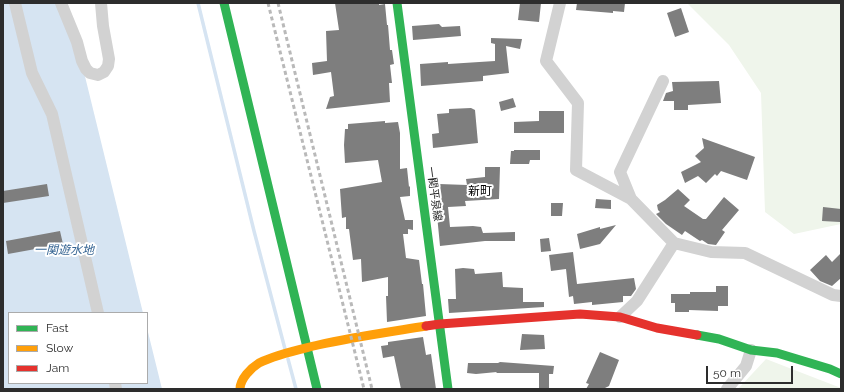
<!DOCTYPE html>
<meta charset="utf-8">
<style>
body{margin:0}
#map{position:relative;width:844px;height:392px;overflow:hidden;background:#fff;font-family:Raleway,sans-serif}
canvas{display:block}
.frame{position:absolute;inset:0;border:4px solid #2d2d2d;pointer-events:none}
.legend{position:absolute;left:8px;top:312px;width:140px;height:72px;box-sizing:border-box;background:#fff;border:1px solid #ababab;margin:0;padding:5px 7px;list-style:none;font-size:12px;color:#2d2d2d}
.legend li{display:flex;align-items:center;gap:8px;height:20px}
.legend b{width:20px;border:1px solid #ababab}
.scale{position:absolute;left:706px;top:366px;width:87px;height:18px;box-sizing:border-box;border:2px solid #2d2d2d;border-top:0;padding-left:5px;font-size:12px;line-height:14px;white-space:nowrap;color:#2d2d2d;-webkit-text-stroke:3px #fff;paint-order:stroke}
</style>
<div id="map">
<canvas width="844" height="392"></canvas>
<div class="frame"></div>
<ul class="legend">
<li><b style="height:5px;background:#30b455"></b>Fast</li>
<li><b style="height:5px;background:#ff9f0a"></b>Slow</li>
<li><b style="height:5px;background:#e5322d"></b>Jam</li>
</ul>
<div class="scale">50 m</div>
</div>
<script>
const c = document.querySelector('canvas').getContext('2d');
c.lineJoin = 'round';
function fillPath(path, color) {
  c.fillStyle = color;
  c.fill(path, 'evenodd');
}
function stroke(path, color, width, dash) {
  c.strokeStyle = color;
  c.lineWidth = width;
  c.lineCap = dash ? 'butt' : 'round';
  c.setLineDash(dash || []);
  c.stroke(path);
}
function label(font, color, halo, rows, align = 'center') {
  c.font = font + ' Raleway,"Noto Sans JP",sans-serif';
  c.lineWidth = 4;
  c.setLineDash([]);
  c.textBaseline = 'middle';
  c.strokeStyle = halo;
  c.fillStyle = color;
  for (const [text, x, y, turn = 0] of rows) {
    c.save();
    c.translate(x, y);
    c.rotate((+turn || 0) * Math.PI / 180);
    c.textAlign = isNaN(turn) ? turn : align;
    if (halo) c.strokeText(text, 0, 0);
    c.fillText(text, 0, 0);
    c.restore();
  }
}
fillPath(new Path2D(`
 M687,3H841V224L794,234L765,212L761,93L729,45Z
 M766,359L841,388V389H738Z`), '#eff5eb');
fillPath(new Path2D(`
 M3,3H67L143,313H9V383H147V328L162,389H3Z`), '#d6e4f2');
stroke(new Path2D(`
 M198,3L254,231L285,349
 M288,359L296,389`), '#d6e4f2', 3.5);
fillPath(new Path2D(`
 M335,3H379V5L385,4L387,25H388L390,50H392L394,64L390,65L392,83H389L390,102L326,109L330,97L334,96L331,72L313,75L312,63L327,61L326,31L339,30Z
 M520,3H541L539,22L518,20Z
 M577,3H625L624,12L613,11V13L576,10Z
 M681,8L689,32L675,37L667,13Z
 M439,24L442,27L460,26L461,36L413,40L412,26Z
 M491,38L522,39L520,49L506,46L509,73L483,76V81L421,86L420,64L448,62V64L495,61V44L491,43Z
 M719,81L721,103L688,105V110H674V101H663L666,93L673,91L672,82Z
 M513,98L516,107L501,111L499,102Z
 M471,108L475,110L478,143L433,148L432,134L439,133L437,114L449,113V109Z
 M539,111H564V133H514V122L539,121Z
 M385,121V123L398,122L400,133V169L407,168L409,187L410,186V196L400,197L405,220H413V230L408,229V234H403L406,258L419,260L422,284H423L426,316L387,322L386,296H388V277L362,282L361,259L353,260L349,229H346V217L342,218L340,189L382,182L378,160L345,163L344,145L345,129H348V124Z
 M702,138L755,157L747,180L721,171L717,176L715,174L706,183L698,176L685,183L681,172L701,162L695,156L704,148Z
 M514,150H540V160H530L529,164H510L511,151H514Z
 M485,167H500L499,199L465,201L466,206L448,207L450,227L473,226L481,227L483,233L515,232V241H485L440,246L437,215H440L438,188L439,184L467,185L466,179L485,177Z
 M47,184L49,196L3,203V191Z
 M678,189L690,200L684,206L703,219H706L724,197L739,210L722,230L725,232L716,245L708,244L702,240L700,241L685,231L682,235L666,224L656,214L660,212L658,210L657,205L665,200Z
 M596,199L611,200V209L595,208Z
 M551,203H563L562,216H551Z
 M823,207L841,209L840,222L822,221Z
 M616,225L600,244L580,249L577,234L600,227V229Z
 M60,231L63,244L8,254L6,241Z
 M549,238L551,251L541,252L540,239Z
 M573,252L577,284L634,278L636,289L631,296H623V302L592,305V302L574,304L573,296L569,297L566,269L551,271L549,255Z
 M841,253V278L832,286L820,281L810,270L826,255L832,262Z
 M463,268L474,269L475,274L502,272L503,287L523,288V302H544V307L449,313L448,299H456L455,269Z
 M716,286H728V306H718V311L689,310V312H675V303H671V294H690V292H716Z
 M522,334L544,335L545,349L520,350Z
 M423,337L426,355L431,354L436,389H401L394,356L383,358L381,346L388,345V342Z
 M600,352L619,360L609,386L603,389H586L589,384L586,383Z
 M500,362L554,366L553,374H549V389H539V373H496L497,372L476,374L467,373L468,363H498Z`), '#7e7e7e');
stroke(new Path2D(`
 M15,3L32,73L52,114L98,313
 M61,3L77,42L82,61L86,69L90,73L98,75L104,72L108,66L109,59L103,26L101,3
 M560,3L546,61L578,103L576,170L631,199L674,243
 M631,199L620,172L663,81
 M620,317L637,301L674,243L711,252L745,253L833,295L841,296
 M115,383L116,389
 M727,389L746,366L751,350`), '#d2d2d2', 12);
stroke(new Path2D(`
 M224,3L317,389
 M397,3L448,389
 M697,335L719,339L751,350L777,353L830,369L841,374`), '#30b455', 9);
stroke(new Path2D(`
 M240,389C240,379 251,368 259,363C277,354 298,350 318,345C353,337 389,332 426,326`), '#ff9f0a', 9);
stroke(new Path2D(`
 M426,326L440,324L580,314L620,317L657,328L697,335`), '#e5322d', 9);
stroke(new Path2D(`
 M268,3L364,389
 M278,3L372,389`), '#b9b9b9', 3, [4, 3]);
label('11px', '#2d2d2d', '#fff', [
 ["一関平泉線",434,194,82]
]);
label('12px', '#000', '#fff', [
 ["新町",480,191]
]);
label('italic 12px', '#376694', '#fff', [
 ["一関遊水地",64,250]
]);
</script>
